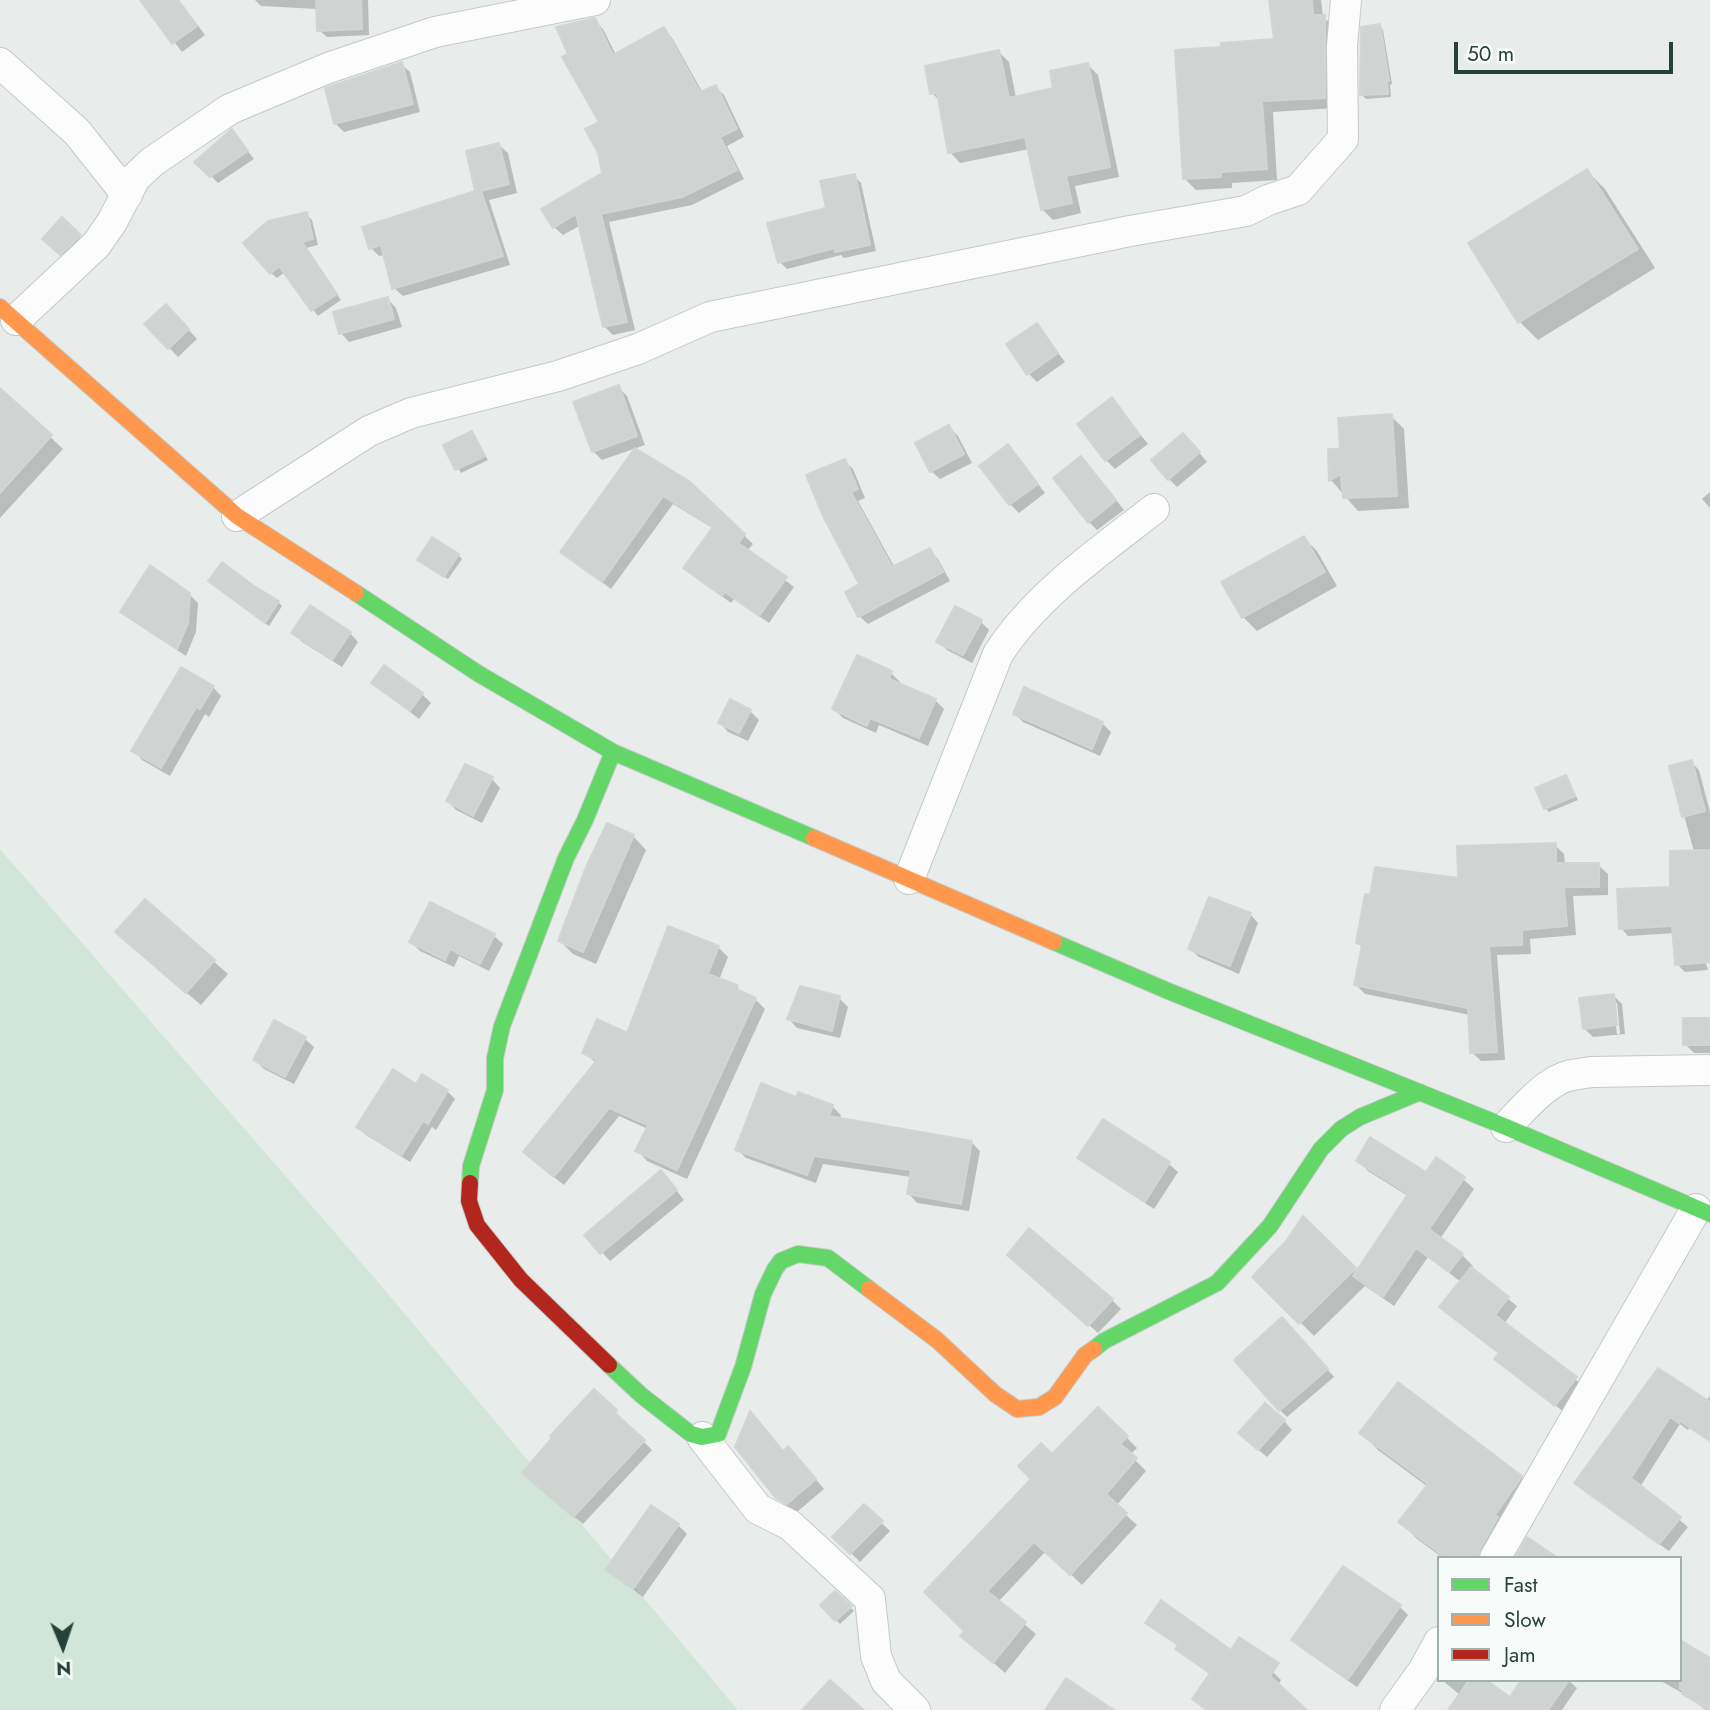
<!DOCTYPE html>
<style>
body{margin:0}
#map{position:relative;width:1710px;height:1710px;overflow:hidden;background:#e8edeb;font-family:Jost,sans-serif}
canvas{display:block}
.legend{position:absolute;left:1437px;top:1556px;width:245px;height:126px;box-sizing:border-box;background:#f7fbf9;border:2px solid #a3b1ad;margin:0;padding:9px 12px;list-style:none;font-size:21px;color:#24423a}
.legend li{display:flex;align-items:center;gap:14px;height:35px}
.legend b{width:35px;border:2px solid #a3b1ad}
.north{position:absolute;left:28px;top:1612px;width:70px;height:70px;-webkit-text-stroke:5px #f7fbf9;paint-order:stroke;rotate:178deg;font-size:19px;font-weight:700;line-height:28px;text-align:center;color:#24423a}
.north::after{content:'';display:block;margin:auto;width:24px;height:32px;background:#24423a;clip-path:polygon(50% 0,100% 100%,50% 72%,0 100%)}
.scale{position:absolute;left:1454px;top:42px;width:219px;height:32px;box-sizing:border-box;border:4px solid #24423a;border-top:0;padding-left:9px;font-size:21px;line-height:24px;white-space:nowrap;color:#24423a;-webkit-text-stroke:5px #f7fbf9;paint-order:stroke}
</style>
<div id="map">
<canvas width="1710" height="1710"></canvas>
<ul class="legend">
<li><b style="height:9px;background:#63d668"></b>Fast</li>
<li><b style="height:9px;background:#ff974d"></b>Slow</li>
<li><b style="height:9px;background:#b3261e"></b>Jam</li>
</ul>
<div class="north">N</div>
<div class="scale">50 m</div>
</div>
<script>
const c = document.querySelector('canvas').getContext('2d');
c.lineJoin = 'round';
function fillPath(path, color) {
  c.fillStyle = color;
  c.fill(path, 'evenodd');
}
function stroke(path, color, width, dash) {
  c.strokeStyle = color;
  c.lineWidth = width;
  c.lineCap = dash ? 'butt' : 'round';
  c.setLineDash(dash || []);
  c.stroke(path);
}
fillPath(new Path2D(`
 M0,849L372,1275L738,1710H0Z`), '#d1e6d8');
fillPath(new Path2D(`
 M142,0H179L205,35L182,52Z
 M255,0H368L369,35L327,37L319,30L318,9L261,6Z
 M1271,0H1321L1323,17L1336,28V108L1273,112L1277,180L1232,183V188L1196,190L1185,179L1223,49L1276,41Z
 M594,20L603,29L616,55L664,29L672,38L703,93L715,87L724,95L744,137L727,146L744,179L692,205L609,222L635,330L613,335L605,327L581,225L563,235L554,227L604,174L602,122L571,54Z
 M1380,26L1383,30L1392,84L1390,85L1391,97L1366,99L1362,95Z
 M999,52L1009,62L1016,98L1055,89L1088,65L1098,75L1119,177L1075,186L1081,213L1053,220L1042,209L1029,149L960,163L950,152L940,101L932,93Z
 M401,64L410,72L420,112L344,132L335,123Z
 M232,131L254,159L218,183L197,162Z
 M499,145L508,153L517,193L489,200L510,265L403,296L394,288L385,255L379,256L371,248L478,192Z
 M1587,171L1605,189L1655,268L1538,340L1520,322L1470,243Z
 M854,176L861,183L876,251L844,258L841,255L787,269L780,262Z
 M306,214L312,220L318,245L306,248L341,300L318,316L285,272L277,278L271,273Z
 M62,220L88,245L70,262L53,248Z
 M388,299L396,308L402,327L349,342L341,333Z
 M175,315L197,339L178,357L147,324Z
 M1037,325L1065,362L1037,382L1028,373Z
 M618,387L627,396L645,445L602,460L593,451Z
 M0,390L63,449L0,518Z
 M1112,400L1148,444L1115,469L1106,460Z
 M1391,416L1404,429L1409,508L1358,511L1331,480L1330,451H1342Z
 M949,427L958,436L972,463L940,479L931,471Z
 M472,433L488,460L461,473L445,446Z
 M1192,444L1207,462L1177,487L1169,479Z
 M636,450L688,482L753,544L747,551L794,587L769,623L734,599L731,603L694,576L714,529L673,504L611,589L562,552Z
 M1016,455L1045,493L1019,513L1010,504Z
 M844,461L853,469L865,498L858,501L895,568L929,550L938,559L950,581L868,624L859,616L862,585Z
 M1090,467L1124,510L1097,530L1089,522Z
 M1710,492V508L1702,499Z
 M1304,538L1317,551L1337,586L1257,631L1243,617Z
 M458,555L462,559L448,579L423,563Z
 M214,584L278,602L282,606L269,626Z
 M189,594L198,603L196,632L186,656L131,620L122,612Z
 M981,622L989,630L972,663L947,650L939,641Z
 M294,633H350L358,642L342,667L302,642Z
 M891,673L900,682L898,685L935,700L944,709L928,746L879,725L876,733L843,718L834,709Z
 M373,683L422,694L431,703L419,719Z
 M213,687L221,696L209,717L205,714L170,776L142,760L134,751Z
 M750,711L759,720L748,741L728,732L720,723Z
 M1015,714L1102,723L1111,732L1100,756L1023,722Z
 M1691,762L1699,770L1710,812V926L1695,932L1708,970L1685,972L1677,964L1675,933L1628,936L1621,928L1672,889L1694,852L1671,767Z
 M1566,777L1578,800L1549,812L1545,808Z
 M492,779L500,788L482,823L456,810L448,801Z
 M633,836L646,850L596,964L573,954L560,941Z
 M1555,845L1564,854L1565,865H1598L1608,874V895L1573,896L1576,935L1530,939L1531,954L1497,955L1505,1060L1481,1061L1472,1052L1470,1015L1365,994L1356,985L1363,948L1358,943L1459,880Z
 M145,901L228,974L201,1005L131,946Z
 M431,904L494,936L503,944L489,971L459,956L454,967L420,951L411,942Z
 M1250,914L1258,923L1239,974L1199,957L1190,949Z
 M718,947L728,957L719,980L736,987L743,994L755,999L765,1009L687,1179L647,1161L638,1151L648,1129L619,1116L564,1185L535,1162L597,1064L584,1052L628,1035Z
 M1613,995L1622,1004L1625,1034L1593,1037L1584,1028ZM1613,1003H1617L1620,1034H1617Z
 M839,998L848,1007L840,1038L797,1028L789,1019Z
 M1710,1020V1053H1694L1685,1044Z
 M305,1039L314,1047L294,1084L264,1069L255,1060Z
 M422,1076L447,1091L455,1099L436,1130L432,1127L410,1162L366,1135L358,1127L416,1086Z
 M797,1099L832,1106L841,1115L839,1119L971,1142L980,1151L969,1211L917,1203L909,1194L911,1177L823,1164L816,1183L746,1158L737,1149Z
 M1103,1121L1169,1164L1178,1172L1154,1209L1088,1166L1079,1158Z
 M1358,1160L1426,1175L1463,1179L1474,1189L1440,1239L1462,1255L1473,1266L1470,1269L1517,1306L1504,1324L1585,1387L1565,1413L1497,1359L1500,1354L1461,1282L1428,1257L1394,1306L1365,1286L1314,1336L1255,1277L1288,1242L1303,1219L1357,1272L1408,1196L1368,1171Z
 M669,1181L684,1200L610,1261L586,1235Z
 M1018,1263L1112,1300L1121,1309L1098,1333Z
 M1289,1326L1334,1377L1287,1417L1280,1410Z
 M1659,1371L1706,1401L1710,1396V1442L1689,1428L1688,1430L1680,1424L1640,1487L1688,1527L1669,1551L1585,1492L1576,1483Z
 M594,1392L652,1450L583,1524L533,1482Z
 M1098,1409L1137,1448L1130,1455L1146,1471L1116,1506L1137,1525L1082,1585L1046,1551L998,1602L1036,1634L1005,1673L963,1636L1052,1457Z
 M1284,1421L1292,1430L1267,1457L1249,1442Z
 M759,1422L784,1452L797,1457L824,1489L797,1512L787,1507L777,1497Z
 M1362,1433L1521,1477L1538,1494L1501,1558H1443L1417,1539L1401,1522L1428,1487L1378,1450Z
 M864,1506L890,1531L860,1562L835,1537Z
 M678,1525L687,1534L643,1597L608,1570Z
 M1343,1568L1400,1607L1408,1615L1357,1687L1301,1648L1293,1640Z
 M835,1593L854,1611L840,1624L822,1605Z
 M1148,1622L1231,1652L1273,1672L1281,1680L1278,1685L1304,1710H1206L1194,1699L1211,1675L1186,1657L1178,1649L1179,1647Z
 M1710,1660V1710H1706L1684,1694L1659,1680H1680Z
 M1442,1680H1483L1510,1699L1568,1680L1577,1688L1562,1710H1450L1460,1695Z`), '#0003');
const building = new Path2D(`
 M140,0H178L197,26L172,44Z
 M316,0H361L362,29L317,31Z
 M1269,0H1312L1313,15H1325V98L1262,101L1267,169L1221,172V177L1183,179L1175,50L1221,47V43L1274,39Z
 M595,18L613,55L664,27L700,92L716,85L737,129L720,137L737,170L682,197L601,214L627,322L603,327L576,214L553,228L541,209L602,173L598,153L585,129L599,122L562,57L568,54L556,27Z
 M1380,24L1389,81H1387L1388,94L1360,95L1361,27Z
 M999,50L1009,98L1053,88L1050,71L1088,63L1110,167L1066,176L1072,203L1041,210L1025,137L948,153L937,93L930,94L925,66Z
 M402,62L413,104L334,124L325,88Z
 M232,129L248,151L210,177L194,162Z
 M499,143L509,184L481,191L503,256L392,289L381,245L369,249L362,227L475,191L466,151Z
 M1587,169L1638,249L1518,323L1468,243Z
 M855,174L870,245L835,252V248L778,263L767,223L826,208L820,181Z
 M307,212L313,239L302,242L337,294L311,311L279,266L270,274L243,243L268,221Z
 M62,217L81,235L60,255L42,239Z
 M388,297L394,319L339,334L333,312Z
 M166,304L189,329L168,349L144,324Z
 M1037,323L1058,353L1027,375L1006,344Z
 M619,385L637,436L592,452L573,402Z
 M0,388L52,435L0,493Z
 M1112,397L1140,435L1105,461L1077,424Z
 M1392,414L1397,496L1343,498L1341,474L1329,481L1328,449H1340L1338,418Z
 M949,425L964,454L930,472L915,443Z
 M472,431L485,456L455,470L443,445Z
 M1183,433L1200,452L1168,480L1151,460Z
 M1008,444L1038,484L1009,505L979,466Z
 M635,448L689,481L745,534L739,542L734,540L787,577L759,616L725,592L722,596L683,568L713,527L663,496L602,582L560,552Z
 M1081,456L1116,500L1088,523L1053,478Z
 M845,459L858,489L851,492L892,567L930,548L943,572L858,617L845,592L859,584L824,518L806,475Z
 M1304,536L1325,572L1242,618L1221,582Z
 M432,537L459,554L444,577L417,560Z
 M222,562L254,586L279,601L265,623L208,581Z
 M150,565L190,593L188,623L177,649L120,612Z
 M310,605L351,632L332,660L291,633Z
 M955,606L982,620L963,655L936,642Z
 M857,655L892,671L889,679L936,699L919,738L870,718L867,726L832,709Z
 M384,665L423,693L410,711L371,683Z
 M181,667L214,686L200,709L196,707L161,768L131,751Z
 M1024,687L1103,722L1092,749L1013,714Z
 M730,699L751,710L739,733L718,723Z
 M1692,760L1705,811L1682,817L1669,766Z
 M465,764L493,777L473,816L446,801Z
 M1566,775L1575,796L1544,809L1535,788Z
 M607,823L634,835L583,952L558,941L586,867Z
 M1556,843V863H1599V887H1564L1567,926L1522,930V945L1489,946L1497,1052L1470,1053L1468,1008L1354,985L1362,945L1356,943L1365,894L1370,895L1375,867L1458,878L1457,846Z
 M1710,850V962L1675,965L1672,926L1619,929L1617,889L1670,887V851Z
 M1209,897L1251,913L1230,966L1188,949Z
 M145,899L215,960L186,993L115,932Z
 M430,902L495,934L480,964L450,949L445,960L409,942Z
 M668,926L719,946L708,974L737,985L738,990L756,998L677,1170L635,1151L648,1125L609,1108L554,1177L523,1152L597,1060L582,1053L597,1019L627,1033Z
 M800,986L840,996L832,1031L787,1019Z
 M1614,994L1617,1025L1583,1029L1579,998Z
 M1683,1018H1710V1045H1683Z
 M274,1020L306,1037L285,1077L253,1060Z
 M393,1069L416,1084L422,1074L448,1090L428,1124L423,1121L401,1156L356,1127Z
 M761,1083L796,1097L798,1092L833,1105L829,1116L972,1141L961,1204L907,1194L911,1170L814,1156L807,1175L735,1150Z
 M1103,1119L1170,1162L1145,1202L1077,1158Z
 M1370,1137L1426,1172L1436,1157L1465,1177L1429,1229L1463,1254L1449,1272L1416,1248L1383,1297L1353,1276L1408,1194L1356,1161Z
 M661,1170L677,1190L600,1254L584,1235Z
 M1303,1216L1356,1268L1299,1324L1252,1277L1286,1241Z
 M1029,1228L1113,1299L1088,1326L1007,1255Z
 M1471,1267L1509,1297L1495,1315L1577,1377L1555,1406L1494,1359L1499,1353L1439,1307Z
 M1282,1317L1328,1369L1279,1411L1234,1360Z
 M1658,1368L1710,1402V1441L1680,1421L1679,1423L1670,1417L1631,1478L1681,1517L1659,1544L1574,1483Z
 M1398,1382L1522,1476L1495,1515L1498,1517L1480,1549L1478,1558H1446L1398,1522L1428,1484L1359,1433Z
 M594,1389L617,1410L615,1413L645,1440L573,1517L522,1473L552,1438L550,1436Z
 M1265,1403L1285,1420L1258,1450L1238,1433Z
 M1098,1407L1128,1436L1120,1444L1137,1458L1106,1494L1127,1513L1070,1575L1034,1542L987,1591L1026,1622L993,1663L960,1636L964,1631L924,1592L1031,1479L1018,1466L1041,1443L1052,1454Z
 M750,1411L783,1451L788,1446L816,1479L787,1504L776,1498L735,1447Z
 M864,1504L883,1521L850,1554L832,1537Z
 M651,1505L679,1524L633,1589L605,1570Z
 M1527,1537L1558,1558H1515Z
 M1343,1566L1401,1605L1348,1679L1291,1640Z
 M835,1591L852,1606L835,1621L820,1605Z
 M1161,1600L1231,1650L1239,1637L1279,1663L1270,1676L1307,1710H1207L1192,1699L1210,1673L1175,1649L1178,1645L1145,1623Z
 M1680,1640L1710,1658V1710L1682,1694L1683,1691L1680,1689Z
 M1066,1678L1114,1710H1045Z
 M830,1680L864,1710H802Z
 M1469,1680H1486L1510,1697L1521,1680H1569L1548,1710H1448Z`);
fillPath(building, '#cfd4d2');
stroke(building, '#d1d6d4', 2);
const street = new Path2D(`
 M0,63L77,132L127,195
 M16,320L96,245L112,222L135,178L152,162L230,109L328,68L435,32L595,0
 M237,516L369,431L411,413L558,376L638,349L710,317L1130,231L1246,211L1268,200L1298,190L1343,139L1342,46L1346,0
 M909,879L998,654C1036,595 1099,552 1154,509
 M1506,1127C1520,1112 1540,1089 1558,1080C1568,1074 1580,1074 1591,1072L1710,1070
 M702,1437L758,1509L790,1525L870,1599L876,1656L886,1681L915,1710
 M1495,1558L1696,1209
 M1395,1710L1423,1671L1439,1642`);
const fast = new Path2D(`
 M356,593L479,674L613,752L814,838
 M1054,942L1168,991L1506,1127L1710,1214
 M470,1183L471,1166L495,1090V1058L502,1026L566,858L585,820L613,752
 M1094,1349L1104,1341L1217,1283L1270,1226L1321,1149L1341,1129L1360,1117L1420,1092
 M609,1365L641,1395L691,1434L702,1437L718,1434L743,1367L763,1294L775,1269L781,1261L798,1254L828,1258L869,1289`);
const slow = new Path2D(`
 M0,307L237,516L356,593
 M814,838L1054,942
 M869,1289L937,1340L995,1394L1017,1409L1039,1407L1055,1397L1085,1355L1094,1349`);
const jam = new Path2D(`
 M470,1183L469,1201L477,1225L521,1280L609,1365`);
stroke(street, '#c5cac8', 32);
stroke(fast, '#c3cbc8', 18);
stroke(slow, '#c3cbc8', 18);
stroke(jam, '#c3cbc8', 18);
stroke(street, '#fcfcfc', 30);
stroke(fast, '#63d668', 16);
stroke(slow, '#ff974d', 16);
stroke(jam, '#b3261e', 16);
</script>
